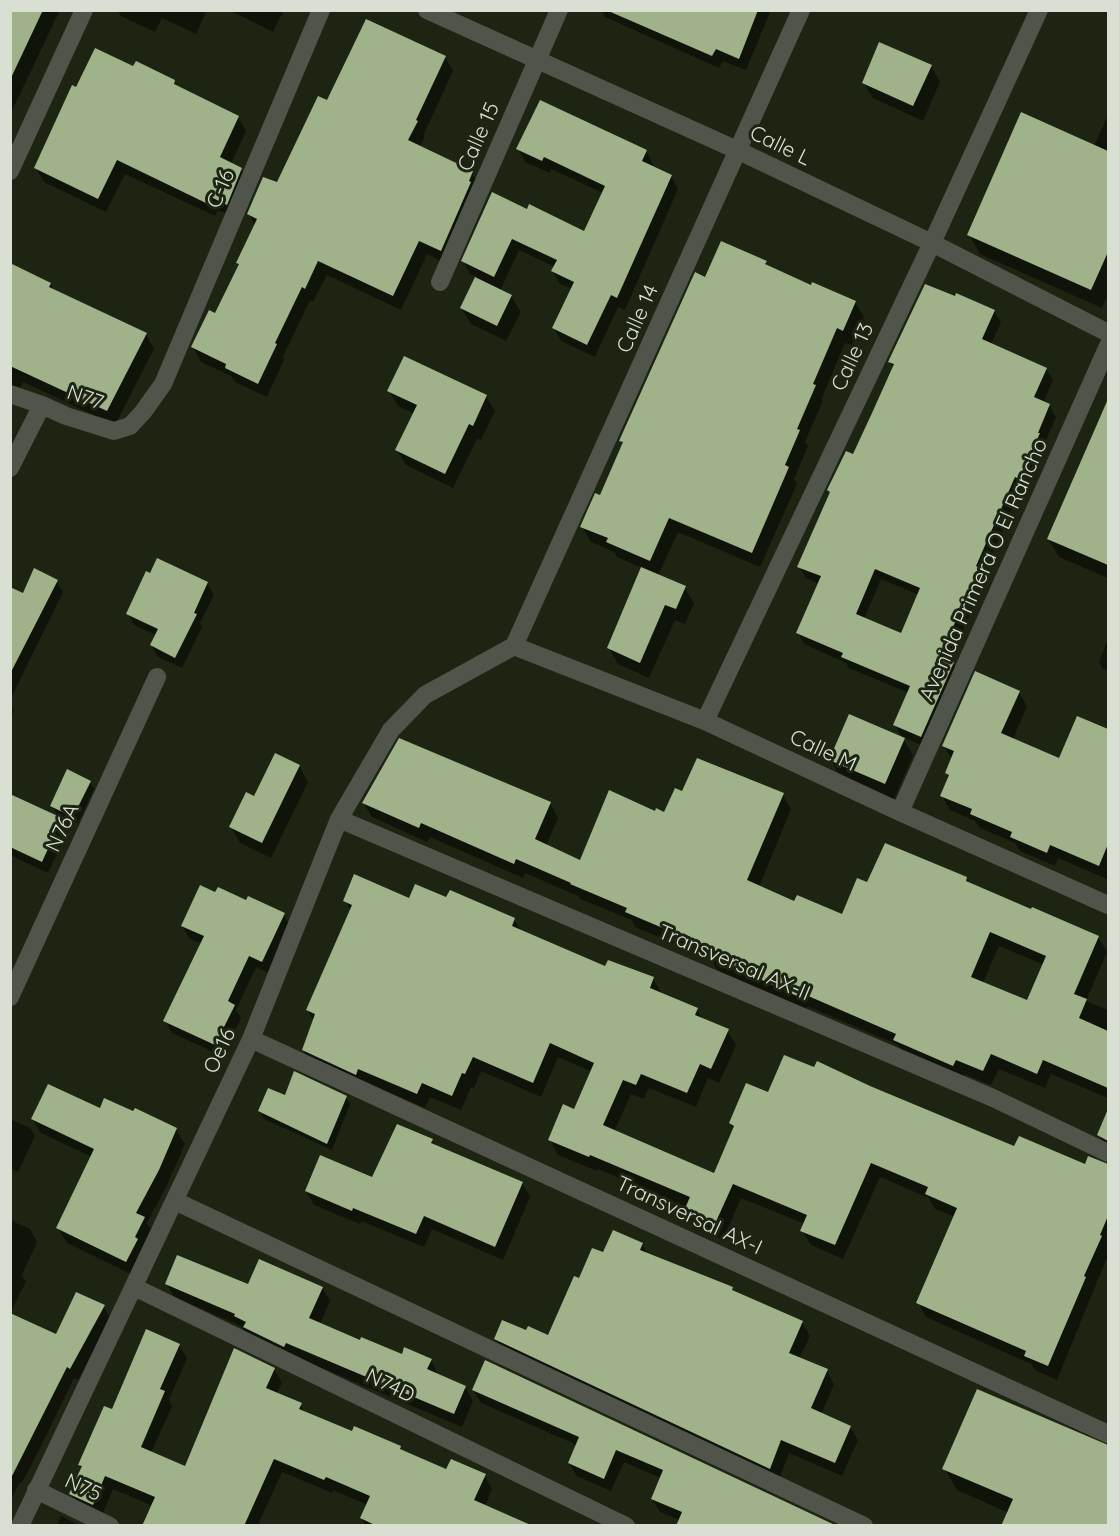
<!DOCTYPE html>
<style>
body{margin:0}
#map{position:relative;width:1119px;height:1536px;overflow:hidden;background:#1d2512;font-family:Quicksand,sans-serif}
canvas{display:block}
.frame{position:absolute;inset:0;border:12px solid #d9dfd2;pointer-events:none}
</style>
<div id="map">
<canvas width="1119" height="1536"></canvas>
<div class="frame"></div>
</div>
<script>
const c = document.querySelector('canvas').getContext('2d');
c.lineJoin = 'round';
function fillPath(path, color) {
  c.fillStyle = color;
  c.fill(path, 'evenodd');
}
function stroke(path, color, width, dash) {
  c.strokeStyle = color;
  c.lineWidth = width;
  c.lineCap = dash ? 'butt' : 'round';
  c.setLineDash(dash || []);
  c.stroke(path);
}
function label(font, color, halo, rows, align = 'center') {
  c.font = font + ' Quicksand,sans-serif';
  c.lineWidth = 6;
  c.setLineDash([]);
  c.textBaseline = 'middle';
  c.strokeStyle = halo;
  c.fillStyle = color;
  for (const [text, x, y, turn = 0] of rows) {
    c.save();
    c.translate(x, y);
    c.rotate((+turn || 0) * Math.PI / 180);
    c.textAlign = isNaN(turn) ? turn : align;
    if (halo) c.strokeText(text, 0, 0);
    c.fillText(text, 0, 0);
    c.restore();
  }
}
fillPath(new Path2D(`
 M10,10H60L10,115Z
 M117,10H207L196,34L162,18L155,32L121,16Z
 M229,10H284L273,32Z
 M601,10H771L746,70L723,61L719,68L605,17Z
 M445,57L453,71L424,134L425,136L420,147L472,173L480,187L449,265L427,254L401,310L327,275L313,302L310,300L283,357L284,360L267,397L235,382L231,376L201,362L193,347L216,315L239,266L237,263L255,226L249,214L277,184L327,102Z
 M931,66L940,82L923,121L873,98L863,82Z
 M134,68L174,82L178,88L238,117L246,131L231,164L241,169L249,183L235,218L218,210L215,216L125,174L106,212L44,182L36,168L77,89Z
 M1108,115V294L1102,308L980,254L969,235L1094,146Z
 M518,149L646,151L653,164L651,167L671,176L678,189L625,310L618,307L595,357L561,341L554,328L572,289L560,284L553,271L555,267L519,250L500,291L511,296L521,312L506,341L471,324L461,308L477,277L470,274L463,261L528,211L585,233L603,193L551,169L550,173L525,162Z
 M766,262L769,268L855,302L864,317L852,345L845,343L822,398L823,401L805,442L808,446L794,479L797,484L760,567L678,532L658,576L684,587L694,603L685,624L675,620L649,678L618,664L609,648L642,568L617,557L614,552L591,542L582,527L601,497L623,445L621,440L706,279Z
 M10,265L50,284L54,290L146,334L154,349L115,425L23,382L19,390L10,386Z
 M994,311L1001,322L991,345L1046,369L1053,380L1043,403L1049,405L1056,417L1025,489L1021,488L983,575L986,580L948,661L953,664L960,675L928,748L902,737L913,755L894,799L840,776L831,760L903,739L895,725L909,693L849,668L846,663L804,644L798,633L819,584L806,578L799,567L831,494L829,490L853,456L893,368L890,362ZM881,579L919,595L901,635L864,619Z
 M389,391L486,396L495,411L481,440L477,439L453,488L406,465L397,450L415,414L398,406Z
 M1108,403V578L1059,557L1048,539Z
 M157,560L207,583L214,595L200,623L202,627L182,668L158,657L151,645L156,635L134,625L128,614Z
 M56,581L63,592L10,700V602Z
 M1108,639V671L1103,669L1099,662Z
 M1019,692L1027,706L1013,739L1060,760L1078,718L1108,731L1107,879L1058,858L1055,866L1020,851L1015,843L980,828L975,821L950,810L942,796L950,778L947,773L952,760L944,746Z
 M10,705L14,711L10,718Z
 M299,766L308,782L271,858L240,843L231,827L255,798Z
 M90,782L94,789L78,823L59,815L68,831L48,873L10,855V808L59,818L52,806Z
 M683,793L782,794L791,809L759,887L795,902L842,916L868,884L966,878L969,884L1098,937L1107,952L1086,1001L1108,1010V1098L1051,1074L1045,1088L999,1069L991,1085L964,1074L962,1080L904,1055L898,1045L807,1006L806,1010L717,970L711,959L635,927L632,920L580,899L578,896L525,873L523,878L430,837L427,842L372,817L363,803H550L558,818L546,846L580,862L656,813L665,814ZM999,946L1044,965L1028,1002L983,983Z
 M447,899L514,919L522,932L606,968L653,979L662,994L697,1010L703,1020L727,1030L736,1045L719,1083L708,1078L696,1107L649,1088L644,1099L631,1094L614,1132L715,1175L734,1130L730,1123L768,1094L869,1087L1015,1148L1085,1165L1089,1158L1108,1165V1255L1057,1380L1035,1370L1031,1364L926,1317L918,1302L955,1217L935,1209L929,1198L880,1177L843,1259L811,1245L802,1231L805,1224L741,1198L723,1240L693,1227L685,1213L687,1207L598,1169L597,1171L558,1155L550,1140L575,1111L592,1072L558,1057L541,1097L481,1071L474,1088L471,1087L461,1110L430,1097L425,1108L367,1083L312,1065L303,1050L314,1021L307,1010L351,911L345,901Z
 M246,902L284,915L291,927L269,973L256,967L236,1010L241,1018L222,1056L172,1033L165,1021L202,944L189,938L182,926Z
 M286,1097H346L350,1104L332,1150L264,1119L259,1111Z
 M101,1110L176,1130L185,1144L167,1185L147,1223L152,1232L135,1276L67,1243L58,1228L92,1157L41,1133L32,1119Z
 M1108,1113V1151L1099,1135Z
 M10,1119L30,1128L35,1136L18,1172L10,1168Z
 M431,1140L435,1147L522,1183L530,1197L503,1260L432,1229L424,1247L361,1221L360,1224L314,1205L306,1191L373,1179Z
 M10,1220L30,1229L37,1242L22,1275L26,1282L10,1313Z
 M642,1244L648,1254L732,1289L735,1293L802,1322L810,1336L799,1359L827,1371L834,1384L821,1415L850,1427L858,1440L842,1476L789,1453L778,1482L504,1352L496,1339L527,1332L549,1337L580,1280L603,1254Z
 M167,1284L322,1288L330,1301L320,1324L360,1342L402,1356L431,1360L438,1375L465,1387L473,1401L462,1427L293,1356L252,1341L241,1326L174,1297Z
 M104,1307L111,1319L78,1380L74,1378L41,1446L22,1483L20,1482L10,1502V1315L56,1336Z
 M179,1345L187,1358L169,1400L172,1406L151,1453L185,1468L274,1369L282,1383L276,1394L300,1405L305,1413L353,1433L400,1448L403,1452L447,1471L484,1475L492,1489L485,1506L414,1526H363L364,1523L362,1518L368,1505L333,1490L332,1493L282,1472L259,1522L261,1526H146L153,1506L113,1489L101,1518L79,1507L71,1494L82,1469L80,1465L113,1411Z
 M473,1390L825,1526L680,1520L660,1512L652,1499L661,1478L624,1462L611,1491L577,1476L569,1463L577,1445L481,1403Z
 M1103,1446H1108V1526H1003L1009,1513L957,1490L944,1468Z
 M61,1516L80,1526H57Z`), '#0007');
fillPath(new Path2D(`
 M10,10H43L10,80Z
 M606,10H758L739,59L716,49L712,56Z
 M366,19L446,56L416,120L418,121L408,140L473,171L469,181L471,182L441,251L419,241L393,296L318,261L305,289L302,287L275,343L277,344L258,384L225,368L226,364L191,347L209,310L215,313L239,264L236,263L257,219L247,214L263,177L277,182L318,96L327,100Z
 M879,42L932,65L913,106L862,83Z
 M95,48L133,66L136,61L175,80L174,84L239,116L220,157L242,168L227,205L209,196L206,203L117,160L98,199L34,168L72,85L76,87Z
 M540,100L647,150L642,161L672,175L617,298L611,295L587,345L552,328L574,282L551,271L557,260L512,239L494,277L461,261L492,192L527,209L529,204L584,231L605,186L544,157L542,161L516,149Z
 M1021,112L1108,151V252L1091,290L967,235Z
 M721,241L767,261L765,264L811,285L812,282L856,301L843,331L837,328L813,384L816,385L797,429L800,430L785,465L789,467L752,553L669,518L650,561L606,542L608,538L580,527L595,493L600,495L623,442L619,441L695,272L705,277Z
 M10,263L51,283L49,287L147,333L107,411L10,366Z
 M475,277L512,295L497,326L460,308Z
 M925,284L955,296L956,293L995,310L982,339L1047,368L1034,397L1050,404L1038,433H1040L1019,479L1015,477L976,566L980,568L942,651L944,652L942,657L954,662L921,737L893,725L910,686L841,657L843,653L796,633L821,576L797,567L830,492L827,490L846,451L853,454L872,413L894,364L888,362ZM875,569L920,588L901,633L856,614Z
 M404,356L487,395L473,426L469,424L445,474L395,450L417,405L387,391Z
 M1108,399V565L1047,539Z
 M157,558L208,582L194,613L197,614L175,658L150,645L158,629L126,614L146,571L150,573Z
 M641,567L686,586L676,609L665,605L640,663L607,648Z
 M34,568L58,580L10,674V587L23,593Z
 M975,671L1020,691L1001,733L1059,758L1077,716L1108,729V844L1099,866L1050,845L1047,853L1010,837L1012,832L970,814L972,809L940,796L949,775L945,773L954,751L942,746Z
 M849,714L905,738L885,784L829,760Z
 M399,738L551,802L535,839L580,860L609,790L655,811L656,808L664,812L675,788L682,791L697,758L784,793L747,880L794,901L797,895L842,914L857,878L867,882L885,843L967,877L966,881L1031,909L1032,907L1099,936L1074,994L1087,999L1079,1018L1108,1031V1088L1043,1060L1037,1074L991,1054L983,1071L956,1060L953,1066L893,1040L896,1034L799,992L797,996L707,955L710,948L625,912L627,908L570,884L571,883L516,859L514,864L421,823L419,828L362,803ZM990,932L1046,956L1027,1000L971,977Z
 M275,753L300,765L262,843L229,827L246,792L254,796Z
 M67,769L91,781L73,817L50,806Z
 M10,794L62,818L42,862L10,847Z
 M354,874L409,898L415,884L446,897L450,890L515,918L512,926L605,966L608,960L654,977L650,988L698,1008L695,1015L729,1029L711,1069L700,1064L687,1093L641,1074L636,1085L623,1080L603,1125L714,1173L734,1126L729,1123L746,1083L768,1092L784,1055L814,1067L817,1061L870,1086L1014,1146L1019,1136L1085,1164L1088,1156L1108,1164V1216L1100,1235L1102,1236L1084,1276L1086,1277L1048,1366L1024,1356L1026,1351L916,1303L957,1208L925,1194L928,1187L871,1163L835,1245L800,1231L807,1215L733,1184L714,1226L683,1213L690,1197L590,1155L589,1157L548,1140L563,1104L574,1109L594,1063L550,1043L533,1083L473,1057L465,1074L462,1073L452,1096L422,1083L417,1094L358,1069L356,1075L302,1050L315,1014L306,1010L352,905L343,901Z
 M200,885L215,892L218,887L246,900L248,896L285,913L262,962L249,956L228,1001L235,1005L215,1045L163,1021L204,936L181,926Z
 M294,1071L347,1096L327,1144L258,1111L268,1088L285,1095Z
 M48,1084L100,1108L104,1098L133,1111L135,1108L177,1128L159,1170L136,1213L145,1217L135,1237L138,1239L126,1262L56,1228L94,1149L31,1119Z
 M1108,1109V1141L1097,1135Z
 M397,1124L433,1139L431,1143L523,1182L495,1247L424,1216L416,1234L353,1208L352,1211L305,1191L320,1155L372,1177Z
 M613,1230L643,1243L640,1250L733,1287L732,1290L803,1321L789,1353L828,1369L811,1408L851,1426L835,1463L781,1440L770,1469L494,1339L502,1320L526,1330L528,1326L548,1335L574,1276L579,1278L592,1248L603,1252Z
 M177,1255L248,1284L259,1259L323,1287L309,1318L360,1340L361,1337L402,1354L404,1347L432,1359L427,1369L466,1386L454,1414L286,1343L284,1347L243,1327L246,1322L234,1316L235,1314L165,1284Z
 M76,1292L105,1305L70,1369L67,1367L10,1480V1313L56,1334Z
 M146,1329L180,1344L160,1389L165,1391L141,1447L185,1466L234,1348L275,1368L266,1388L302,1403L299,1409L352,1431L354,1426L401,1446L400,1449L446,1469L451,1459L486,1474L474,1500L533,1526H377L360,1518L370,1496L326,1477L324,1480L274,1459L244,1526H142L155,1497L105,1476L93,1505L69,1494L82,1466L78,1465L104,1406L112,1409Z
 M485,1360L837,1526H676L682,1512L651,1499L663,1470L616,1450L604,1479L568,1463L579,1437L472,1390Z
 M977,1389L1108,1445V1526H1001L1013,1499L942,1469Z`), '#9fb28a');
stroke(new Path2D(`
 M427,10L739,151L932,243L1108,333
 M10,171L84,10
 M440,282L559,10
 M10,394L42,405
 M10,468L42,405L66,416L114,431L130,426L143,412L163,384L321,10
 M514,646L801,10
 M514,646L705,721L900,812L1108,905
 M705,721L932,243L1039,10
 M900,812L1108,346
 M339,819L993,1098L1108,1153
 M10,997L157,677
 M251,1039L1108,1434
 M175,1201L864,1526
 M134,1287L626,1526
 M36,1490L110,1526
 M20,1526L251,1039L339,819L391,730L425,695L514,646`), '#50544b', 18);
label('21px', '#d9dfd2', '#1d2512', [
 ["Calle 15",479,137,-66],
 ["Calle L",780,146,26],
 ["C-16",221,189,-67],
 ["Calle 14",638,319,-66],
 ["Calle 13",853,357,-65],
 ["N77",85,398,19],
 ["Avenida Primera O El Rancho",984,570,-66],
 ["Calle M",823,751,25],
 ["N76A",63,828,-65],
 ["Transversal AX-II",734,963,23],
 ["Oe16",220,1051,-65],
 ["Transversal AX-I",689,1216,25],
 ["N74D",390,1386,26],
 ["N75",83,1488,25]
]);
</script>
